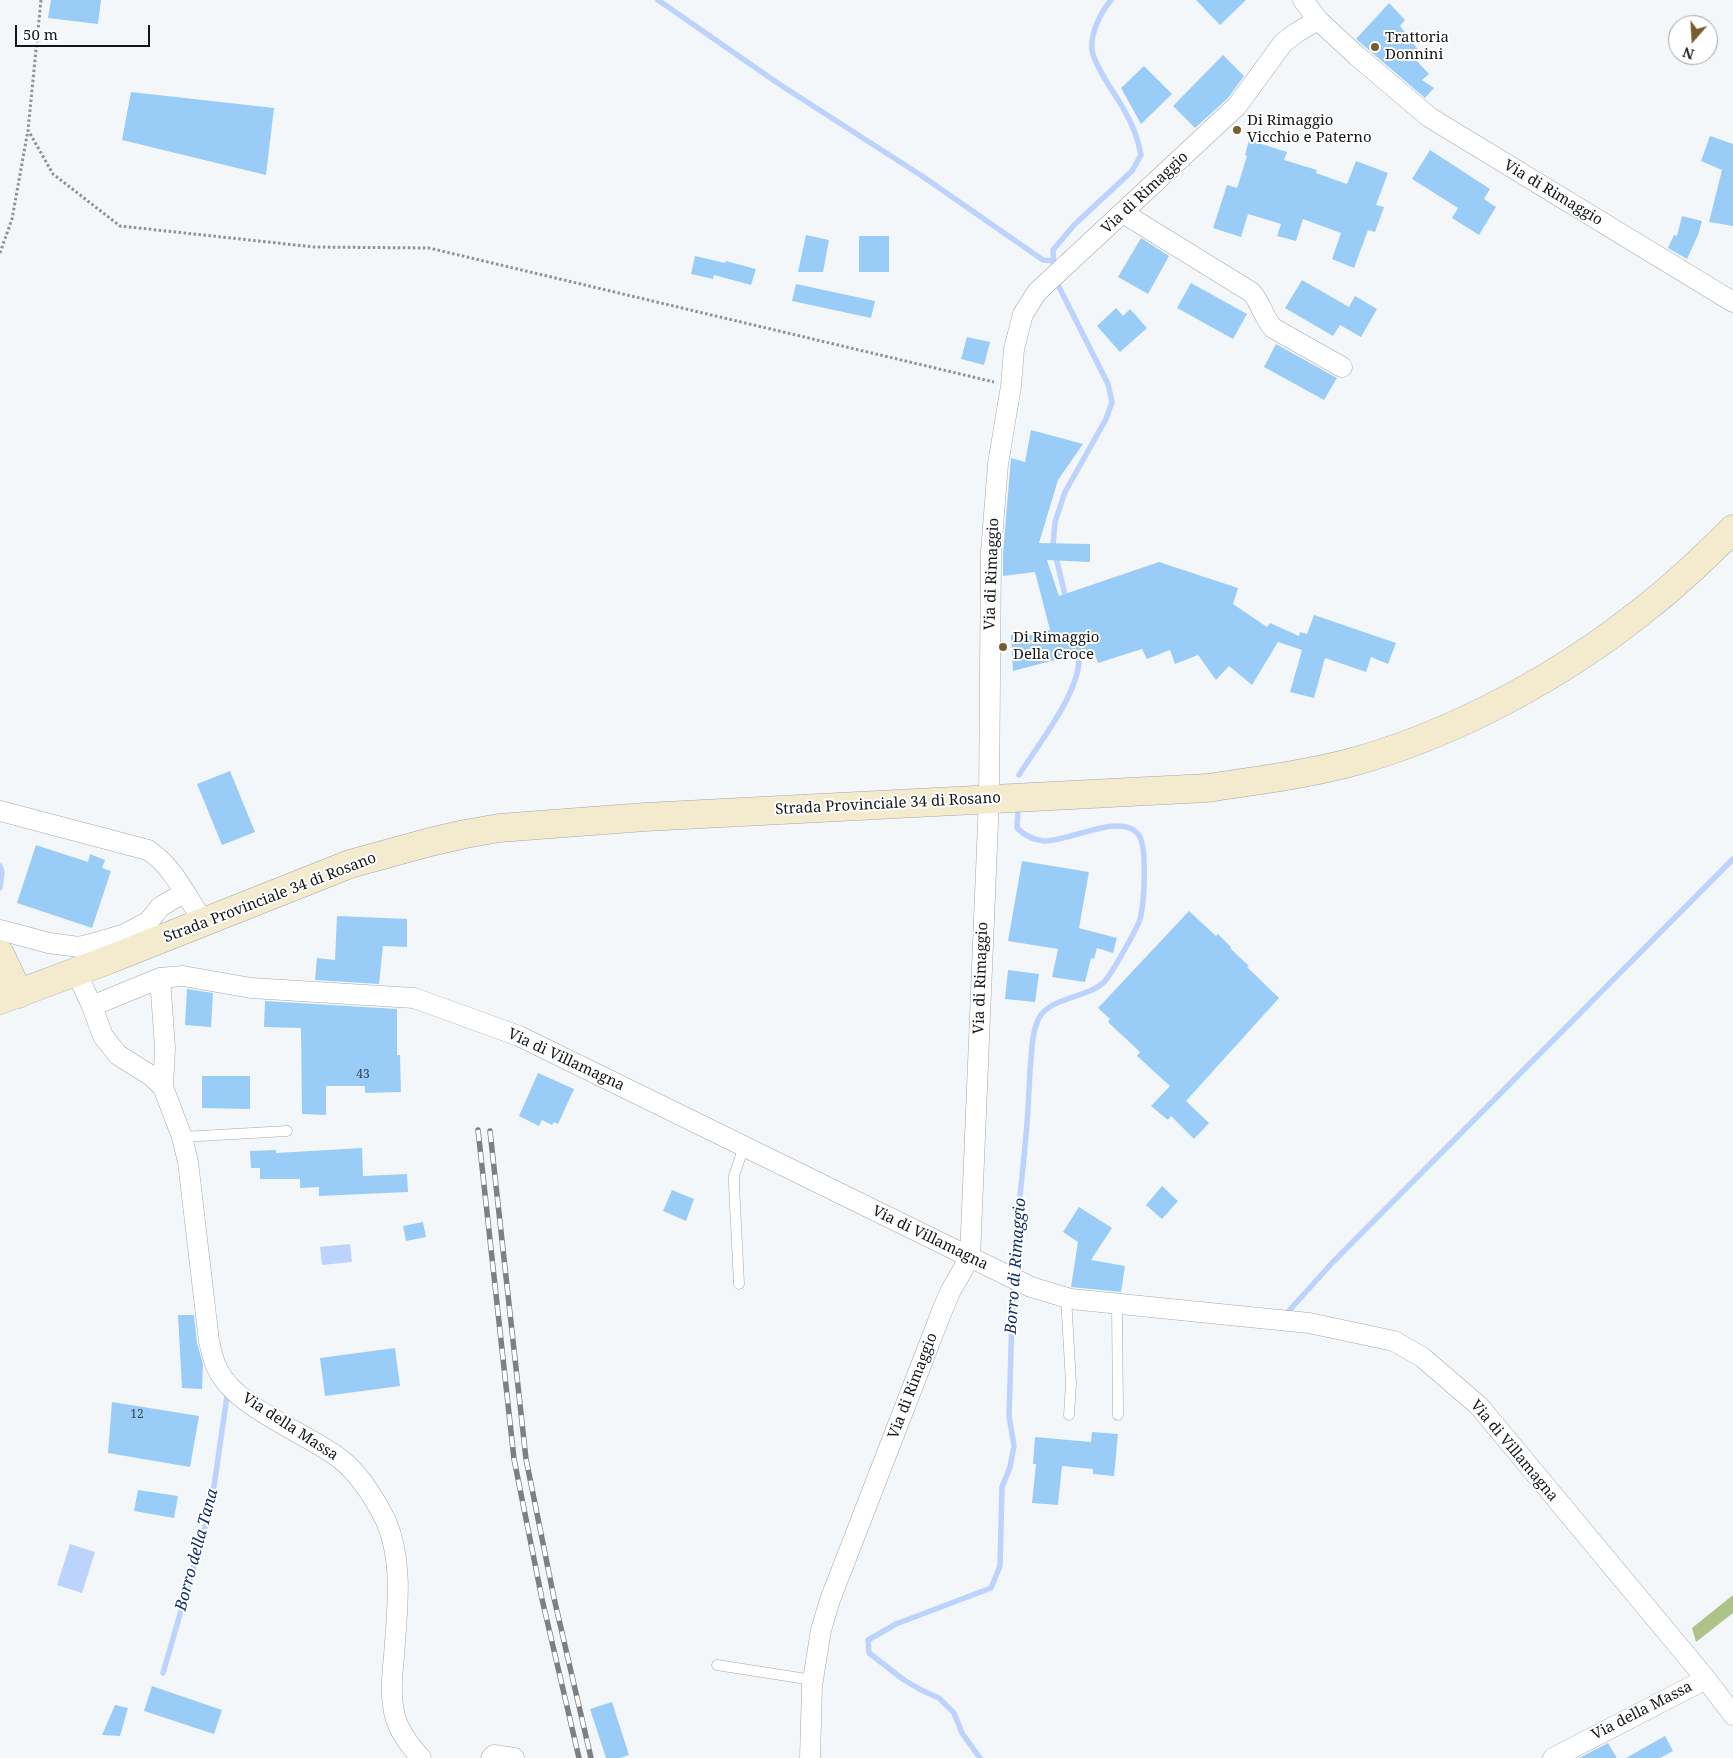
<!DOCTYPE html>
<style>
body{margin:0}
#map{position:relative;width:1733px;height:1758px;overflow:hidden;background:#f4f7fa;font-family:"Noto Serif",serif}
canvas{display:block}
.north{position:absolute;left:1668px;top:15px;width:50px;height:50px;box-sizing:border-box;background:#fff;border:1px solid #a1a1a2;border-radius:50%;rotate:199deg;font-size:14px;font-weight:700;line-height:20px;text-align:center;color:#141516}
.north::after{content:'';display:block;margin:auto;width:18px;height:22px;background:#785d2f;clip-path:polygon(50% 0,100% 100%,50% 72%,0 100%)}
.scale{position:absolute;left:15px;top:25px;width:135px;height:22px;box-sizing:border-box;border:2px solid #141516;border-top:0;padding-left:6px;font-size:15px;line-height:18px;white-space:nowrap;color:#141516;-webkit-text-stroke:4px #fff;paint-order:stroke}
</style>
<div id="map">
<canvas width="1733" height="1758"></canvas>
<div class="north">N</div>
<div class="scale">50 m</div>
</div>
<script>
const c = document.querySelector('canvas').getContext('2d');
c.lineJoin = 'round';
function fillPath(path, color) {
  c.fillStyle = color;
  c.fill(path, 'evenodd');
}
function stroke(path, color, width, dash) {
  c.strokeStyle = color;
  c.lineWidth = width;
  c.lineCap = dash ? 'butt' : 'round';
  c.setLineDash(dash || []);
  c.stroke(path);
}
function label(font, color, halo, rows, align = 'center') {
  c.font = font + ' "Noto Serif",serif';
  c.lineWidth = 4;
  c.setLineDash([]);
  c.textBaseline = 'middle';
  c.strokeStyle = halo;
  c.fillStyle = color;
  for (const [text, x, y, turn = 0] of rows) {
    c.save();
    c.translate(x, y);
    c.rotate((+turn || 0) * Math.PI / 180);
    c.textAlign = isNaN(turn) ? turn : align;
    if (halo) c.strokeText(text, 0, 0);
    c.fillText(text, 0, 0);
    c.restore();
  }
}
fillPath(new Path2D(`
 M1733,1595V1613L1696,1642L1692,1628Z`), '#adc389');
fillPath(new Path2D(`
 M350,1244L352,1262L322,1265L320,1247Z
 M70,1544L95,1552L82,1593L57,1585Z`), '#bcd3fe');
stroke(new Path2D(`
 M658,0L779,84L922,176L1043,260L1053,261
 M1054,270L1053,250L1074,225L1132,171L1141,155C1138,138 1132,123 1123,108C1115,94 1094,65 1092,50C1090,33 1101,12 1111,0
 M1055,279L1108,384L1112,402L1106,419L1065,492L1055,522L1053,545L1066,599
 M1019,775C1038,744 1088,684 1078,647
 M0,866L2,872L0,888
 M1013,1274C1016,1228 1022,1181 1026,1135C1028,1113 1029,1092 1030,1070C1032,1054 1031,1034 1039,1018C1050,997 1088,998 1104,982C1111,975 1137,929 1140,919C1144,905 1148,845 1138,834C1121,812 1068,842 1044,841C1034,840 1024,835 1017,828L1018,810
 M1283,1313H1287L1332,1263L1733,859
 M163,1673L211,1507L227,1396
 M980,1758L962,1733L954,1713L939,1698L921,1690L904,1680L869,1653L868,1640L896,1624L991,1588L1000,1566L1002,1487L1010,1467L1014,1446L1009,1416L1013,1284`), '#bcd3fe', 5.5);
fillPath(new Path2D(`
 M51,0H101L98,24L48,18Z
 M1196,0H1246L1220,25Z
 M1389,3L1405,20L1400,26L1423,56L1416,60L1429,74L1422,80L1434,88L1425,98L1356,39Z
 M1223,55L1244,76L1228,98L1195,128L1173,106Z
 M1144,66L1172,94L1141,124L1121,88Z
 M131,92L274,108L266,175L122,140Z
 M1710,136L1733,144V226L1709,222L1722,170L1701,161Z
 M1249,140L1287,152L1284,160L1317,170L1316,173L1347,184L1356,161L1388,173L1376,205L1384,207L1375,232L1368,230L1354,268L1332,259L1341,233L1303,219L1296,241L1277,236L1281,224L1248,214L1241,237L1213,228L1227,185L1237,188L1247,156L1245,155Z
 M1430,150L1490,189L1484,199L1496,207L1479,235L1452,218L1458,208L1412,179Z
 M1682,216L1702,221L1698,235L1687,259L1668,248L1674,235L1677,236Z
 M806,235L829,240L823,272H798Z
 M859,236H889V272H859Z
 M1141,238L1169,256L1148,294L1118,277Z
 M695,256L725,263L726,261L756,269L751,285L714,275L713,279L691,274Z
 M1302,280L1349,307L1355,296L1377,309L1361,337L1340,325L1333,336L1285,308Z
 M1191,283L1247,314L1233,339L1177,308Z
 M796,284L875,301L871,318L792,301Z
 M1116,308L1123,316L1130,309L1147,328L1120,352L1097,326Z
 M967,337L990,342L984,365L961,359Z
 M1276,344L1337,378L1324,400L1264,367Z
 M1031,430L1083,444L1058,480L1039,543L1090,544V562L1047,560L1059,596L1159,562L1238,588L1233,604L1267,627L1270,623L1299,636L1300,632L1307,634L1314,615L1396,643L1388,664L1371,657L1366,672L1325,658L1314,698L1290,692L1302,650L1278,642L1252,685L1229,666L1216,680L1198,655L1175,664L1170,650L1147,659L1142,649L1098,663L1093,650L1013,671L1011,635L1024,637L1050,630L1035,572L1003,576V553L1011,458L1025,462Z
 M230,771L255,832L222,845L197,784Z
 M36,845L88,862L90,854L105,860L102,868L111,871L92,928L17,903Z
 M1022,861L1089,872L1079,928L1117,938L1113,953L1097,948L1094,959L1091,958L1085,982L1052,977L1058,949L1008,941Z
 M1189,911L1216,936L1218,934L1231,947L1230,948L1249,966L1247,967L1279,998L1186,1101L1209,1123L1194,1139L1171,1116L1168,1120L1151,1106L1170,1086L1137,1056L1140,1052L1108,1022L1110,1019L1098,1008Z
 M337,916L407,919V947L383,946L379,984L315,980L317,958L335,960Z
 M1008,970L1039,974L1035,1002L1005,999Z
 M187,989L213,993L211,1027L185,1025Z
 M265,1001L397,1009V1055H400L401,1092L365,1093V1086H326V1115L302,1114L301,1028L264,1027Z
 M538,1073L574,1089L558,1124L554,1122L552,1125L542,1120L539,1126L519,1116Z
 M202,1076H250V1109L202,1108Z
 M362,1148L363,1176L407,1174L408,1192L319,1196V1187L300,1188V1179H260V1168H251L250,1151L276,1150V1153Z
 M1162,1186L1178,1201L1162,1219L1146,1205Z
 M672,1190L694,1199L686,1221L663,1211Z
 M1079,1207L1112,1228L1091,1260L1125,1266L1121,1292L1071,1287L1078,1242L1063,1232Z
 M423,1222L426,1237L406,1241L403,1226Z
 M178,1315H194L197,1343L203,1364L202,1389L182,1388Z
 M395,1348L400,1386L325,1396L320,1358Z
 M112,1402L199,1416L190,1467L108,1453Z
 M1092,1432L1118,1434L1114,1476L1093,1474V1469L1062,1466L1058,1505L1032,1503L1036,1464H1033L1035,1437L1091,1442Z
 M138,1490L178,1496L174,1518L134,1511Z
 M152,1686L222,1710L214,1734L144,1711Z
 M612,1702L629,1755L620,1758H606L590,1709Z
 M115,1705L128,1708L120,1736L102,1735Z
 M1665,1736L1673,1751L1660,1758H1626Z
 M1608,1743L1617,1758H1579Z`), '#99cdf8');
const lane = new Path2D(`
 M182,1137L287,1131
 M739,1284L734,1185V1176L744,1146
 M1066,1297L1071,1383L1069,1415
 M1117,1304L1118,1415
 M717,1665L813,1680`);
const street = new Path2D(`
 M1303,0L1318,20L1357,56L1429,117L1733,302
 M1123,213L1251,292C1261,302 1263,317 1273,328L1342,367
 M0,811L148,850C175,868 186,897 204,922
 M0,930L49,943L79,947L91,944L125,934L149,921L160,907L185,892
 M76,972L92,1006L103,1036L118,1055L150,1075L163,1087
 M160,978L165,1048L163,1087L182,1137L188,1162L209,1341C211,1350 213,1361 218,1370C237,1408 304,1432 339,1458C359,1473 375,1499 386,1521C404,1563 397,1612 394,1656C392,1676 390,1697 395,1716C399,1732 410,1746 421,1758
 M92,1006L160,978L183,976L251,988L414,998L519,1036L1031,1287L1071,1299L1309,1323L1394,1341L1422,1357L1479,1406L1706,1679L1733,1715
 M491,1758L494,1755L514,1758
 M810,1758L812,1686L821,1630L830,1600L942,1311L950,1292L970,1257L989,799L991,552L998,464L1011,386L1014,349L1023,314L1037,292L1237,106L1283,43L1296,33L1318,20
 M1553,1758L1706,1679`);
const secondary = new Path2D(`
 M0,954L19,994
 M0,1000L108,960L350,864L430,842L465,834L499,828L645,817L1207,788C1254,781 1302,775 1349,763C1453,735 1562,676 1646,608C1677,584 1705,557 1733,529`);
stroke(lane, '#a4a7a9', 11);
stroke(street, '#a4a7a9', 21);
stroke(secondary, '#a4a7a9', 29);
stroke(new Path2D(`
 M41,0L28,130L53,174L120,226L314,247L429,248L994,382
 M0,253L12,219L28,130`), '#8f9193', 3, [2.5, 2.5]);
stroke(lane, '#fff', 10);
stroke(street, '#fff', 20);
stroke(secondary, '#f4ebce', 28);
const rail = new Path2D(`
 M478,1130L514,1459L542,1599L579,1758
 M490,1131L526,1459L554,1598L591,1758`);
stroke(rail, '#7d7f81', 5.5);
stroke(rail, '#fff', 4, [11]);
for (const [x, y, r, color] of [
 [1375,47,5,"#785d2f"],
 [1237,130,5,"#785d2f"],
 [1003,647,5,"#785d2f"]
]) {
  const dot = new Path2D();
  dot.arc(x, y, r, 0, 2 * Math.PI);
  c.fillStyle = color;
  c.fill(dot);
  stroke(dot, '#fff', 2);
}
label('12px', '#35434e', null, [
 ["43",363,1075],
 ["12",137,1415]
]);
label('15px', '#141516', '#fff', [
 ["Trattoria",1385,38],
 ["Donnini",1385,55],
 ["Di Rimaggio",1247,121],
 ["Vicchio e Paterno",1247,138],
 ["Di Rimaggio",1013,638],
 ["Della Croce",1013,655]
], 'left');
label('15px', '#141516', '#fff', [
 ["Via di Rimaggio",1145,193,-43],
 ["Via di Rimaggio",1553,193,31],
 ["Via di Rimaggio",992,574,-88],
 ["Strada Provinciale 34 di Rosano",888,804,-3],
 ["Strada Provinciale 34 di Rosano",270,898,-21],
 ["Via di Rimaggio",981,978,-88],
 ["Via di Villamagna",566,1060,25],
 ["Via di Villamagna",930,1238,26],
 ["Via di Rimaggio",913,1386,-69],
 ["Via della Massa",290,1427,33],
 ["Via di Villamagna",1514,1451,50],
 ["Via della Massa",1642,1711,-27]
]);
label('italic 16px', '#102d69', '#fff', [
 ["Borro di Rimaggio",1016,1266,-86],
 ["Borro della Tana",197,1550,-75]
]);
</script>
